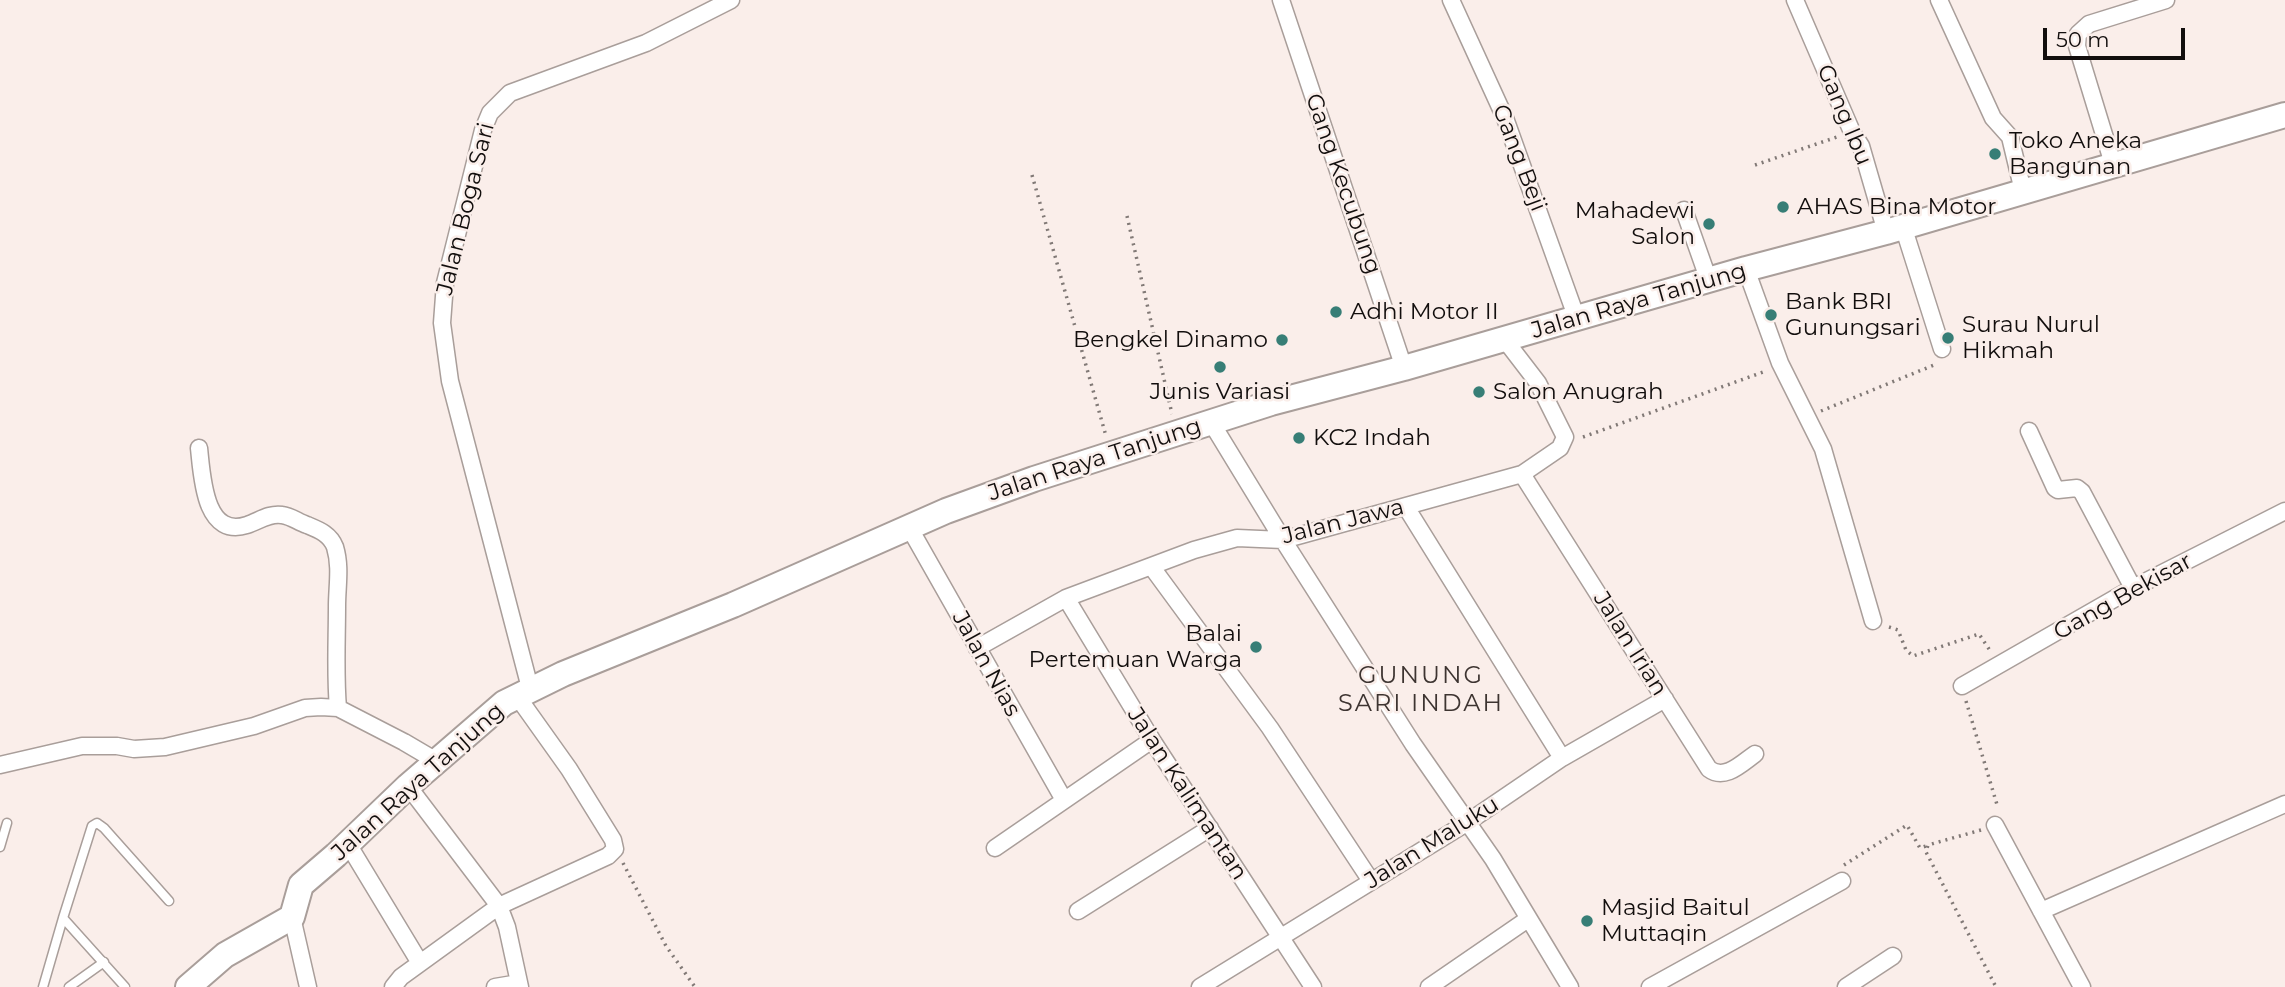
<!DOCTYPE html>
<style>
body{margin:0}
#map{position:relative;width:2285px;height:987px;overflow:hidden;background:#faeeea;font-family:Montserrat,sans-serif}
canvas{display:block}
.scale{position:absolute;left:2043px;top:28px;width:142px;height:32px;box-sizing:border-box;border:4px solid #120e0d;border-top:0;padding-left:9px;font-size:21px;line-height:24px;white-space:nowrap;color:#120e0d;-webkit-text-stroke:5px #faeeea;paint-order:stroke}
</style>
<div id="map">
<canvas width="2285" height="987"></canvas>
<div class="scale">50 m</div>
</div>
<script>
const c = document.querySelector('canvas').getContext('2d');
c.lineJoin = 'round';
function stroke(path, color, width, dash) {
  c.strokeStyle = color;
  c.lineWidth = width;
  c.lineCap = dash ? 'butt' : 'round';
  c.setLineDash(dash || []);
  c.stroke(path);
}
function label(font, color, halo, rows, align = 'center') {
  c.font = font + ' Montserrat,sans-serif';
  c.lineWidth = 5;
  c.setLineDash([]);
  c.textBaseline = 'middle';
  c.strokeStyle = halo;
  c.fillStyle = color;
  for (const [text, x, y, turn = 0] of rows) {
    c.save();
    c.translate(x, y);
    c.rotate((+turn || 0) * Math.PI / 180);
    c.textAlign = isNaN(turn) ? turn : align;
    if (halo) c.strokeText(text, 0, 0);
    c.fillText(text, 0, 0);
    c.restore();
  }
}
const lane = new Path2D(`
 M0,847L7,823
 M43,987L63,918
 M69,987L104,962
 M125,987L63,918L92,826L97,823L104,828L169,901`);
const street = new Path2D(`
 M1281,0L1404,368
 M1451,0L1505,118L1577,319
 M1795,0L1852,132L1861,146L1886,232
 M1939,0L1993,118L2010,137L2023,191
 M2113,164L2077,46L2078,34L2089,24L2166,0
 M1684,210L1709,281
 M1903,226L1942,349
 M1746,269L1780,363L1823,449L1873,621
 M1211,422L1283,540L1413,744L1493,859L1570,987
 M2029,431L2055,488L2058,490L2077,488L2082,492L2133,588
 M199,448C202,475 204,539 247,525C259,521 269,513 282,515C291,516 298,522 307,525C319,530 330,534 335,547C341,567 337,586 337,606C337,640 335,674 338,708
 M1522,474L1709,769C1725,781 1742,763 1755,754
 M1406,507L1562,758
 M909,527L1064,800
 M1151,566L1270,728L1371,881
 M1066,598L1152,740L1313,987
 M977,648L1066,598L1194,550L1237,538L1283,540L1522,474L1560,448L1565,437L1538,383L1505,340
 M1962,686L2133,588L2285,511
 M530,688L450,381L442,323L445,283L483,130L490,113L510,93L646,43L731,0
 M0,765L82,746H117L134,749L165,747L254,726L305,708L321,707L338,708L404,742L438,762
 M408,786L499,906L507,927L520,987
 M1995,825L2082,987
 M348,844L420,963
 M995,848L1152,740
 M1078,911L1210,828
 M2041,911L2285,804
 M292,917L308,987
 M393,987L401,977L499,906L608,856L615,849L613,840L569,769L517,696
 M495,987L519,983
 M1200,987L1468,822L1562,758L1665,699
 M1429,987L1528,919
 M1650,987L1842,881
 M1846,987L1893,956`);
const primary = new Path2D(`
 M188,987L225,955L292,917L301,885L336,855L408,786L504,703L563,674L733,605L946,511L1034,479L1271,403L1404,368L1746,269L1886,232L2285,115`);
stroke(lane, '#a99e9a', 11);
stroke(street, '#a99e9a', 19);
stroke(primary, '#a99e9a', 28);
stroke(new Path2D(`
 M1755,165L1837,137
 M1032,175L1106,436
 M1127,216L1172,414
 M1821,411L1934,365
 M1583,437L1766,371
 M1889,627L1898,630L1906,650L1913,656L1979,634L1991,652
 M1966,701L1998,808
 M1981,830L1928,845L1926,852L1996,987
 M623,863L666,946L695,987
 M1844,865L1907,825L1920,848L1926,846`), '#817976', 3.5, [2, 5]);
stroke(lane, '#fff', 8);
stroke(street, '#fff', 16);
stroke(primary, '#fff', 24);
for (const [x, y, r, color] of [
 [1995,154,7,"#377e76"],
 [1783,207,7,"#377e76"],
 [1709,224,7,"#377e76"],
 [1336,312,7,"#377e76"],
 [1771,315,7,"#377e76"],
 [1948,338,7,"#377e76"],
 [1282,340,7,"#377e76"],
 [1220,367,7,"#377e76"],
 [1479,392,7,"#377e76"],
 [1299,438,7,"#377e76"],
 [1256,647,7,"#377e76"],
 [1587,921,7,"#377e76"]
]) {
  const dot = new Path2D();
  dot.arc(x, y, r, 0, 2 * Math.PI);
  c.fillStyle = color;
  c.fill(dot);
  stroke(dot, '#faeeea', 2.5);
}
label('23px', '#120e0d', '#faeeea', [
 ["Gang Ibu",1844,115,67],
 ["Gang Beji",1519,158,69],
 ["Gang Kecubung",1343,184,71],
 ["Jalan Boga Sari",466,209,-76],
 ["Jalan Raya Tanjung",1639,301,-16],
 ["Jalan Raya Tanjung",1095,460,-18],
 ["Jalan Jawa",1343,522,-14],
 ["Gang Bekisar",2123,597,-29],
 ["Jalan Irian",1630,644,58],
 ["Jalan Nias",986,664,61],
 ["Jalan Raya Tanjung",418,782,-42],
 ["Jalan Kalimantan",1187,794,57],
 ["Jalan Maluku",1432,843,-32]
]);
label('23px', '#120e0d', '#faeeea', [
 ["Toko Aneka",2009,141],
 ["Bangunan",2009,167],
 ["AHAS Bina Motor",1797,207],
 ["Mahadewi",1695,211,"right"],
 ["Salon",1695,237,"right"],
 ["Bank BRI",1785,302],
 ["Gunungsari",1785,328],
 ["Adhi Motor II",1350,312],
 ["Surau Nurul",1962,325],
 ["Hikmah",1962,351],
 ["Bengkel Dinamo",1268,340,"right"],
 ["Junis Variasi",1220,392,"center"],
 ["Salon Anugrah",1493,392],
 ["KC2 Indah",1313,438],
 ["Balai",1242,634,"right"],
 ["Pertemuan Warga",1242,660,"right"],
 ["Masjid Baitul",1601,908],
 ["Muttaqin",1601,934]
], 'left');
c.letterSpacing = '2px';
label('24px', '#3d3431', '#faeeea', [
 ["GUNUNG",1421,676],
 ["SARI INDAH",1421,704]
]);
c.letterSpacing = '0px';
</script>
